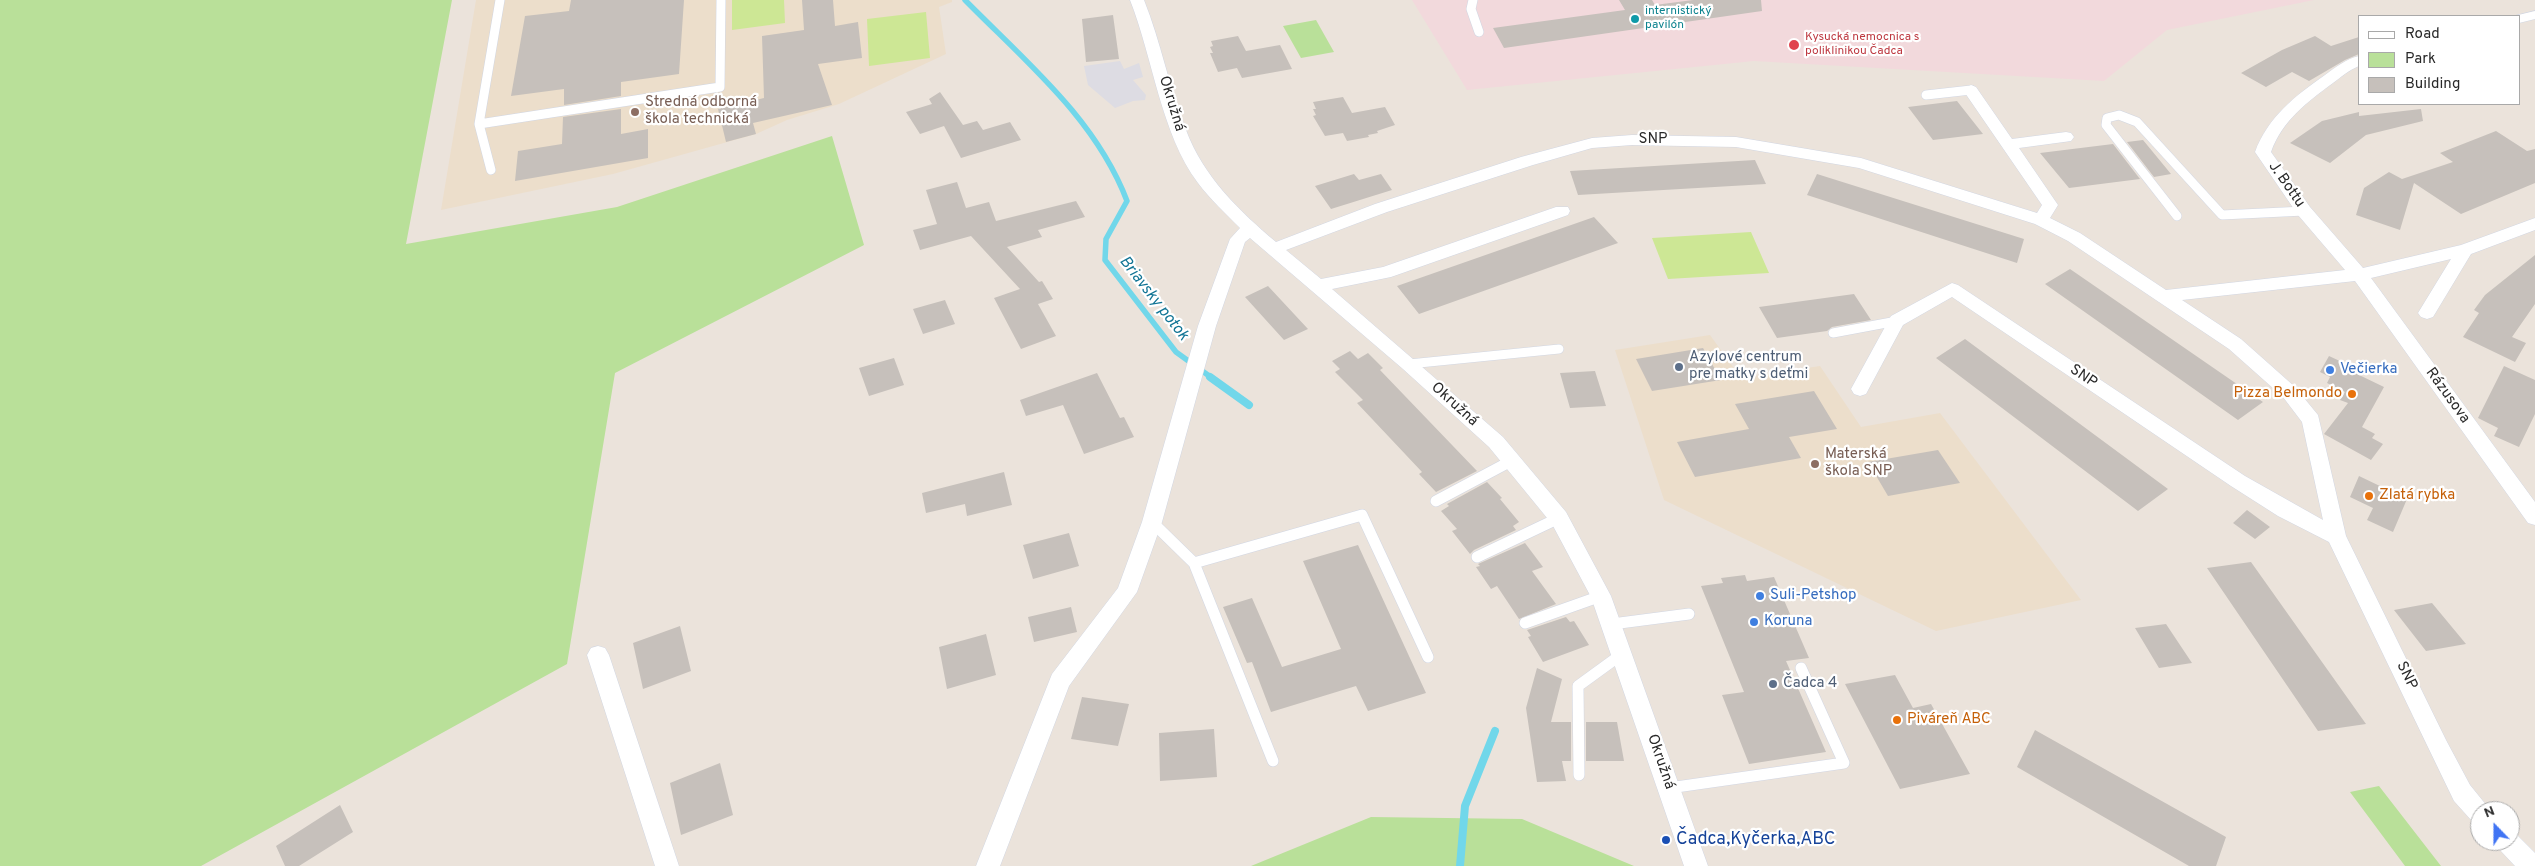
<!DOCTYPE html>
<meta charset="utf-8">
<style>
body{margin:0}
#map{position:relative;width:2535px;height:866px;overflow:hidden;background:#ebe3db;font-family:Overpass,sans-serif}
canvas{display:block}
.legend{position:absolute;left:2358px;top:15px;width:162px;height:90px;box-sizing:border-box;background:#fff;border:1px solid #a9a9a9;margin:0;padding:6px 9px;list-style:none;font-size:15px;color:#292929}
.legend li{display:flex;align-items:center;gap:10px;height:25px}
.legend b{width:25px;border:1px solid #a9a9a9}
.north{position:absolute;left:2470px;top:801px;width:50px;height:50px;box-sizing:border-box;background:#fff;border:1px solid #a9a9a9;border-radius:50%;rotate:338deg;font-size:14px;font-weight:700;line-height:20px;text-align:center;color:#292929}
.north::after{content:'';display:block;margin:auto;width:18px;height:22px;background:#4074f4;clip-path:polygon(50% 0,100% 100%,50% 72%,0 100%)}
</style>
<div id="map">
<canvas width="2535" height="866"></canvas>
<ul class="legend">
<li><b style="height:6px;background:#fff"></b>Road</li>
<li><b style="height:14px;background:#b9e099"></b>Park</li>
<li><b style="height:14px;background:#c6c0bb"></b>Building</li>
</ul>
<div class="north">N</div>
</div>
<script>
const c = document.querySelector('canvas').getContext('2d');
c.lineJoin = 'round';
function fillPath(path, color) {
  c.fillStyle = color;
  c.fill(path, 'evenodd');
}
function stroke(path, color, width, dash) {
  c.strokeStyle = color;
  c.lineWidth = width;
  c.lineCap = dash ? 'butt' : 'round';
  c.setLineDash(dash || []);
  c.stroke(path);
}
function label(font, color, halo, rows, align = 'center') {
  c.font = font + ' Overpass,sans-serif';
  c.lineWidth = 4.5;
  c.setLineDash([]);
  c.textBaseline = 'middle';
  c.strokeStyle = halo;
  c.fillStyle = color;
  for (const [text, x, y, turn = 0] of rows) {
    c.save();
    c.translate(x, y);
    c.rotate((+turn || 0) * Math.PI / 180);
    c.textAlign = isNaN(turn) ? turn : align;
    if (halo) c.strokeText(text, 0, 0);
    c.fillText(text, 0, 0);
    c.restore();
  }
}
fillPath(new Path2D(`
 M1120,61L1124,69L1139,63L1143,77L1133,80L1146,95L1145,100L1133,101L1115,108L1088,85L1084,66Z`), '#dddce3');
fillPath(new Path2D(`
 M476,0H952V2L939,7L946,54L839,104L787,120L756,134L613,174L441,210Z
 M1710,335L1741,378L1820,366L1861,427L1940,413L2081,600L1936,631L1664,500L1615,350Z`), '#ecdecb');
fillPath(new Path2D(`
 M1412,0H2314L2167,30L2104,81L1754,61L1467,90Z`), '#f2d9dc');
fillPath(new Path2D(`
 M0,0H452L406,244L617,207L832,136L864,245L615,373L567,664L201,866H0Z
 M1316,20L1334,52L1301,58L1283,26Z
 M2379,786L2441,866H2405L2350,792Z
 M1371,817L1522,819L1634,866H1251Z`), '#b9e099');
fillPath(new Path2D(`
 M732,0H784L785,23L732,30Z
 M926,12L930,58L869,66L867,19Z
 M1751,232L1769,273L1668,279L1652,238Z`), '#cde795');
stroke(new Path2D(`
 M965,0C1025,61 1096,119 1127,201L1106,239L1105,260L1176,352L1212,378`), '#71d7ea', 5.5);
stroke(new Path2D(`
 M1210,377L1249,405
 M1460,866L1465,806L1495,731`), '#71d7ea', 8);
fillPath(new Path2D(`
 M571,0H684L679,74L621,82V96L564,105V89L511,96L525,16L569,11Z
 M802,0H833L835,26L858,22L862,58L818,64L832,105L753,123L756,134L726,142L718,109L764,98L762,36L804,30Z
 M1619,0H1652L1655,5L1693,0H1761L1762,11L1504,48L1493,28L1625,10Z
 M1113,15L1119,59L1086,62L1082,19Z
 M1238,36L1246,51L1280,45L1292,69L1242,78L1237,68L1218,72L1210,53H1213L1210,47L1213,46L1211,41Z
 M2315,36L2331,46L2359,37V54L2345,60L2309,81L2292,72L2266,87L2241,73L2282,50Z
 M940,92L963,125L977,121L983,130L1010,122L1021,140L961,158L944,126L920,134L906,112L932,104L929,99Z
 M1343,97L1352,113L1385,107L1395,125L1377,131L1378,133L1368,135L1369,137L1347,141L1343,133L1325,136L1313,116L1316,115L1313,109H1316L1313,102Z
 M1957,101L1983,134L1933,140L1908,107Z
 M621,109V134L648,129V158L515,181L518,151L562,144L563,117Z
 M2421,109L2423,121L2366,135L2330,163L2290,143L2322,121L2359,112V116Z
 M2496,131L2527,151L2535,149V183L2461,214L2414,183L2400,230L2356,215L2364,188L2389,172L2402,179L2453,162L2440,153Z
 M2143,140L2171,174L2154,177L2127,142Z
 M2113,144L2140,179L2069,188L2040,153Z
 M1755,160L1766,184L1578,195L1570,171Z
 M1354,174L1359,180L1381,174L1392,190L1331,209L1315,186Z
 M1817,174L2024,239L2017,263L1807,195Z
 M957,182L966,208L989,202L996,221L1076,201L1085,217L1038,230L1042,237L1007,247L1039,282L1042,281L1053,299L1038,304L1056,336L1021,349L994,298L1020,289L971,236L920,250L913,230L937,224L926,190Z
 M1594,217L1618,243L1419,314L1397,286Z
 M2535,255V304L2512,337L2526,343L2515,362L2463,337L2479,313L2474,310L2485,295Z
 M2070,269L2263,402L2238,420L2045,284Z
 M1268,286L1308,329L1284,340L1245,297Z
 M1854,294L1871,320L1832,327L1827,331L1777,338L1759,307Z
 M945,300L955,324L923,334L913,309Z
 M1965,339L2168,489L2138,511L1936,358Z
 M1703,348L1721,380L1652,391L1636,359Z
 M1350,351L1358,359L1368,353L1383,368L1380,370L1477,471L1436,492L1419,474L1422,472L1357,403L1363,400L1335,372L1340,369L1332,361Z
 M2329,356L2357,369L2355,373L2384,387L2362,427L2375,434L2372,438L2383,444L2371,460L2324,434L2348,403L2340,400L2345,392L2327,383L2330,377L2320,372Z
 M894,358L904,385L869,396L859,368Z
 M2504,366L2535,380V414L2519,447L2494,436L2498,428L2478,418Z
 M1595,371L1606,406L1570,408L1560,373Z
 M1097,373L1120,418L1124,417L1134,437L1084,454L1063,405L1026,416L1020,400Z
 M1814,391L1837,429L1789,437L1801,458L1695,477L1677,442L1749,429L1735,404Z
 M1938,450L1960,483L1888,496L1868,462Z
 M1004,472L1012,505L967,516L965,504L926,513L922,493Z
 M2359,476L2407,499L2393,532L2367,520L2373,508L2350,497Z
 M1487,482L1502,498L1500,499L1519,522L1513,526L1516,530L1474,550L1470,554L1452,531L1457,529L1441,511L1449,506L1447,504Z
 M2247,510L2270,527L2255,539L2233,523Z
 M1069,533L1079,566L1033,579L1023,545Z
 M1525,543L1543,567L1532,571L1556,604L1519,619L1497,586L1491,589L1476,567L1480,566L1478,564Z
 M1358,545L1426,693L1368,711L1356,686L1271,712L1252,662L1247,663L1223,607L1252,598L1282,667L1341,649L1303,561Z
 M2251,562L2366,724L2318,731L2207,568Z
 M1745,575L1747,581L1774,577L1809,658L1786,661L1826,752L1749,764L1722,695L1744,692L1701,586L1723,583L1721,578Z
 M2432,603L2466,644L2426,651L2394,610Z
 M1071,607L1077,632L1034,642L1028,617Z
 M1566,617L1570,622L1574,621L1589,645L1543,662L1528,637L1531,636L1527,630Z
 M2166,624L2192,663L2159,668L2135,628Z
 M680,626L691,671L643,689L633,643Z
 M986,634L996,675L947,689L939,647Z
 M1537,668L1562,679L1551,722H1571V761H1562L1566,781L1537,782L1526,708Z
 M1895,675L1913,708L1931,704L1970,774L1900,789L1845,684Z
 M1082,697L1129,704L1118,746L1071,739Z
 M1586,722H1617L1624,761H1586Z
 M1214,729L1217,777L1160,781L1159,733Z
 M2035,730L2226,837L2216,866H2189L2017,767Z
 M720,763L733,815L681,835L670,783Z
 M340,805L353,832L299,866H285L276,846Z`), '#c6c0bb');
const laneFar1 = new Path2D(`
 M500,0L479,124L720,87L721,0
 M1473,0L1471,9L1479,32
 M1926,95L1971,90
 M479,124L491,170
 M2177,216L2106,125L2107,118L2119,115L2137,122L2222,215L2304,211
 M1833,333L1897,321
 M1409,364L1559,349`);
const lane = new Path2D(`
 M1436,501L1513,460
 M1152,522L1194,563L1362,515L1428,657
 M1477,557L1559,518
 M1194,563L1273,761
 M1525,623L1601,596
 M1612,624L1689,614
 M1579,775L1578,686L1622,654
 M1669,788L1844,763L1801,668`);
const street = new Path2D(`
 M1130,0H1144C1161,42 1169,88 1186,130C1203,176 1239,211 1276,242L1375,204L1521,157L1592,138L1632,135L1736,137L1861,158L2037,213L2042,205L1963,90L1971,85L1976,87L2012,139L2066,132L2071,133L2074,137L2071,141L2019,148L2058,205L2050,218L2080,233L2166,290L2345,270L2298,215L2255,152C2268,117 2295,96 2325,75C2336,67 2346,59 2359,56V66C2349,70 2341,77 2333,83C2307,102 2282,121 2271,152L2310,207L2363,268L2461,245L2535,218V230L2471,254L2433,317L2427,319L2421,317L2418,313L2451,259L2371,278L2535,502V525L2528,523L2355,281L2182,300L2241,339L2295,387L2318,415L2346,536L2446,740L2470,785L2491,811H2480V824L2472,821L2454,801L2329,542L2278,516L2231,486L1952,297L1903,325L1866,394L1860,396L1854,394L1851,389L1891,316L1952,283L1958,285L2245,476L2323,520L2302,422L2283,397L2229,349L2068,241L2035,224L1859,168L1736,147L1632,145L1592,148L1533,165L1387,212L1286,250L1321,279L1383,267L1556,207H1568L1570,211L1568,215L1391,277L1332,289L1503,437L1566,512L1611,596L1708,866H1684L1591,597L1552,524L1489,447L1403,369L1250,238L1245,242L1216,326L1162,522L1137,592L1069,686L1000,866H976L1052,674L1118,588L1142,522L1198,326L1230,239L1240,228C1226,214 1210,199 1198,183C1161,134 1153,58 1130,0Z
 M2535,11V19L2519,23V16H2514Z
 M598,646L605,648L609,655L679,866H655L587,655L591,648Z
 M2510,831L2515,833L2535,853V866H2515L2499,849L2495,841H2510Z`);
stroke(laneFar1, '#d1d6e2', 10);
stroke(lane, '#d1d6e2', 12);
stroke(street, '#d1d6e2', 1);
stroke(laneFar1, '#fff', 9);
stroke(lane, '#fff', 11);
fillPath(street, '#fff');
for (const [x, y, r, color] of [
 [1635,19,5,"#0f9aa8"],
 [1794,45,6,"#e0444e"],
 [635,112,5,"#8d6e63"],
 [1679,367,5,"#5c6f8a"],
 [2330,370,5,"#3f7fe0"],
 [2352,394,5,"#e8710a"],
 [1815,464,5,"#8d6e63"],
 [2369,496,5,"#e8710a"],
 [1760,596,5,"#3f7fe0"],
 [1754,622,5,"#3f7fe0"],
 [1773,684,5,"#5c6f8a"],
 [1897,720,5,"#e8710a"],
 [1666,840,5,"#1a4fb4"]
]) {
  const dot = new Path2D();
  dot.arc(x, y, r, 0, 2 * Math.PI);
  c.fillStyle = color;
  c.fill(dot);
  stroke(dot, '#fff', 2);
}
label('12px', '#0d838f', '#fff', [
 ["internistický",1645,12],
 ["pavilón",1645,26]
], 'left');
label('12px', '#be3a42', '#fff', [
 ["Kysucká nemocnica s",1805,38],
 ["poliklinikou Čadca",1805,52]
], 'left');
label('15px', '#785e54', '#fff', [
 ["Stredná odborná",645,103],
 ["škola technická",645,120],
 ["Materská",1825,455],
 ["škola SNP",1825,472]
], 'left');
label('15px', '#292929', '#fff', [
 ["Okružná",1171,104,73],
 ["SNP",1653,140],
 ["J. Bottu",2286,185,55],
 ["SNP",2083,377,34],
 ["Rázusova",2447,396,54],
 ["Okružná",1454,405,42],
 ["SNP",2406,676,64],
 ["Okružná",1660,762,71]
]);
label('15px', '#4e5e75', '#fff', [
 ["Azylové centrum",1689,358],
 ["pre matky s deťmi",1689,375],
 ["Čadca 4",1783,684]
], 'left');
label('15px', '#366cbe', '#fff', [
 ["Večierka",2340,370],
 ["Suli-Petshop",1770,596],
 ["Koruna",1764,622]
], 'left');
label('15px', '#c56008', '#fff', [
 ["Pizza Belmondo",2342,394,"right"],
 ["Zlatá rybka",2379,496],
 ["Piváreň ABC",1907,720]
], 'left');
label('italic 16px', '#127595', '#fff', [
 ["Briavsky potok",1153,299,52]
]);
label('18px', '#164399', '#fff', [
 ["Čadca,Kyčerka,ABC",1676,840]
], 'left');
</script>
